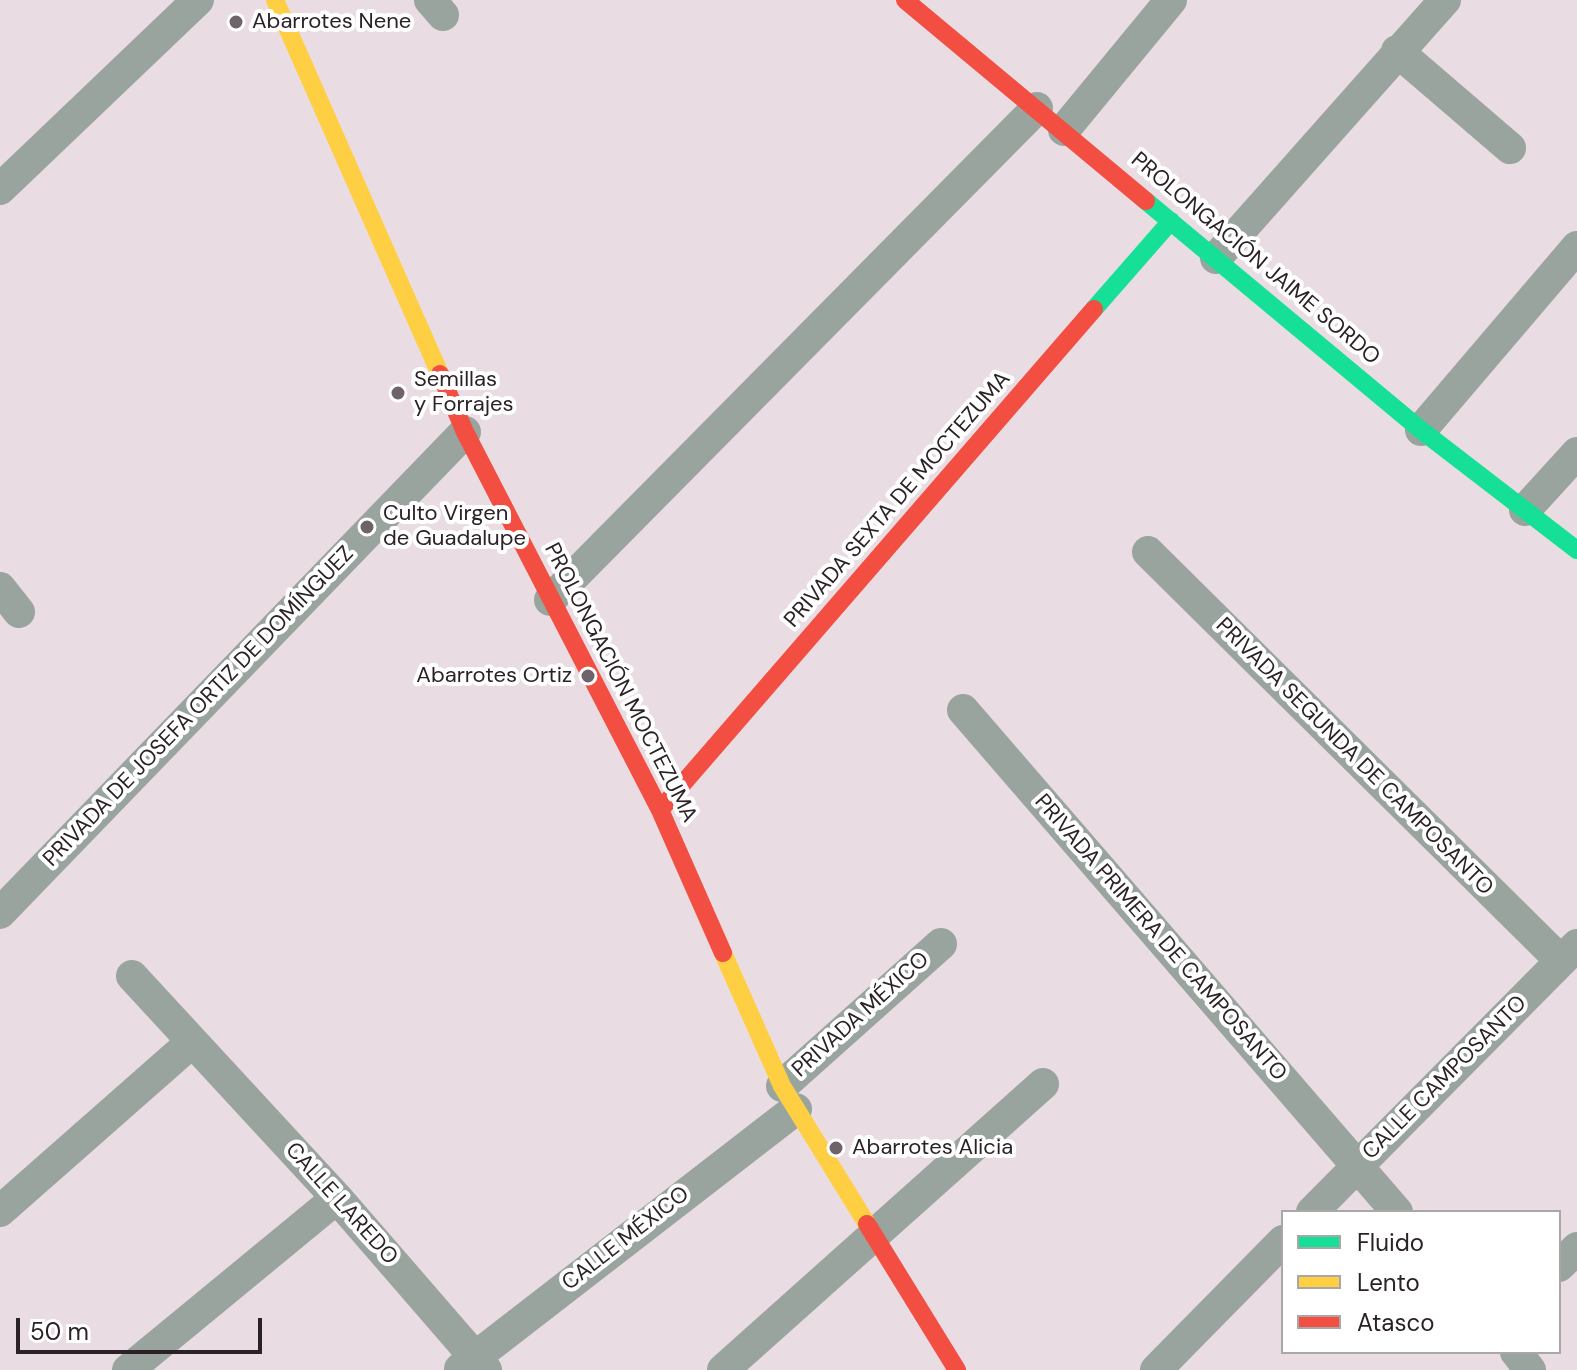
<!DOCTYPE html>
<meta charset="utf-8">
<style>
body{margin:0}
#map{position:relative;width:1577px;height:1370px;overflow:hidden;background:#eadce3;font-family:"DM Sans",sans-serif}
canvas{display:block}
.legend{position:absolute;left:1281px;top:1210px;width:280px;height:144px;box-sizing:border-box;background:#fff;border:2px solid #aaa7a9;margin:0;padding:10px 14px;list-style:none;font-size:24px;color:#2b2227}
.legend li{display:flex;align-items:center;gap:16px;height:40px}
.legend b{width:40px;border:2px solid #aaa7a9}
.scale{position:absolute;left:16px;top:1318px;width:246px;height:36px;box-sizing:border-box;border:4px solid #2b2227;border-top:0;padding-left:10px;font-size:24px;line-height:28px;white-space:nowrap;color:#2b2227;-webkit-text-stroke:6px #fff;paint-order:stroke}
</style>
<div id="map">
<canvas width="1577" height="1370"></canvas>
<ul class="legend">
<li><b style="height:10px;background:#16e098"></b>Fluido</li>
<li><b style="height:10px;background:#ffcf43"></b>Lento</li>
<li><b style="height:10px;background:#f24e42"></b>Atasco</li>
</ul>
<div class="scale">50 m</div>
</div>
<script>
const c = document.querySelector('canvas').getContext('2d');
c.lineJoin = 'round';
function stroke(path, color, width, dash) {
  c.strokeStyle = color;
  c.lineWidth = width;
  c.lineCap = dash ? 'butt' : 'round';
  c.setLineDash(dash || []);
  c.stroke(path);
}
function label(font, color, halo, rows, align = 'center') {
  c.font = font + ' "DM Sans",sans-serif';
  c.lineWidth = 8;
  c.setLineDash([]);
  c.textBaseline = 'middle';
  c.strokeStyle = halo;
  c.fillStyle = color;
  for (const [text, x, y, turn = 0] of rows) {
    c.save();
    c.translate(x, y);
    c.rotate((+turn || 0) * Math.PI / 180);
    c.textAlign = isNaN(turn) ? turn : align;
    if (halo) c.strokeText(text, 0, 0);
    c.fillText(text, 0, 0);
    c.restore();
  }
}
stroke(new Path2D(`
 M430,0L443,15
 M1397,51L1510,148
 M1064,130L1171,0
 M0,189L198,0
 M1216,258L1445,0
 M1421,430L1577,247
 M1525,510L1577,453
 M1148,552L1561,961
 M0,588L19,612
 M550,600L1037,108
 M963,710L1397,1212
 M0,913L465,432
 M132,976L337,1198L486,1370
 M782,1086L941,944
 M0,1211L192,1042
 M1312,1212L1577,945
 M1559,1266L1577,1248
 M1516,1352L1530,1370
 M460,1369L796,1109
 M128,1370L337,1198
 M723,1370L1043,1084
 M1156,1370L1283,1241`), '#9aa49e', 32);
stroke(new Path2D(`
 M1146,201L1421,430L1577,550
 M1094,309L1171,221`), '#16e098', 18);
stroke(new Path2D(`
 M275,0L440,374
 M723,953L782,1086L867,1224`), '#ffcf43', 18);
stroke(new Path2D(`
 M905,0L1146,201
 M440,374L465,432L660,810L723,953
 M660,810L1094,309
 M867,1224L957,1370`), '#f24e42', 18);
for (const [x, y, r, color] of [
 [236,22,8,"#6e6369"],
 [398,393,8,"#6e6369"],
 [367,527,8,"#6e6369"],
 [588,676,8,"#6e6369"],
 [836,1148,8,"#6e6369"]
]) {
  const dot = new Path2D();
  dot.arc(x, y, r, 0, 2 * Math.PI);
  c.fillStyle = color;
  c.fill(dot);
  stroke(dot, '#fff', 3);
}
label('22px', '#2b2227', '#fff', [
 ["Abarrotes Nene",252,22],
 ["Semillas",414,380],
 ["y Forrajes",414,405],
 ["Culto Virgen",383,514],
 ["de Guadalupe",383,539],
 ["Abarrotes Ortiz",572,676,"right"],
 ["Abarrotes Alicia",852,1148]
], 'left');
label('22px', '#2b2227', '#fff', [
 ["PROLONGACIÓN JAIME SORDO",1255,259,40],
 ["PRIVADA SEXTA DE MOCTEZUMA",898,500,-49],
 ["PROLONGACIÓN MOCTEZUMA",620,683,63],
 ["PRIVADA DE JOSEFA ORTIZ DE DOMÍNGUEZ",199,707,-46],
 ["PRIVADA SEGUNDA DE CAMPOSANTO",1354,757,45],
 ["PRIVADA PRIMERA DE CAMPOSANTO",1160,938,49],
 ["PRIVADA MÉXICO",861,1015,-42],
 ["CALLE CAMPOSANTO",1445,1078,-45],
 ["CALLE LAREDO",341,1204,48],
 ["CALLE MÉXICO",626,1239,-38]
]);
</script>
